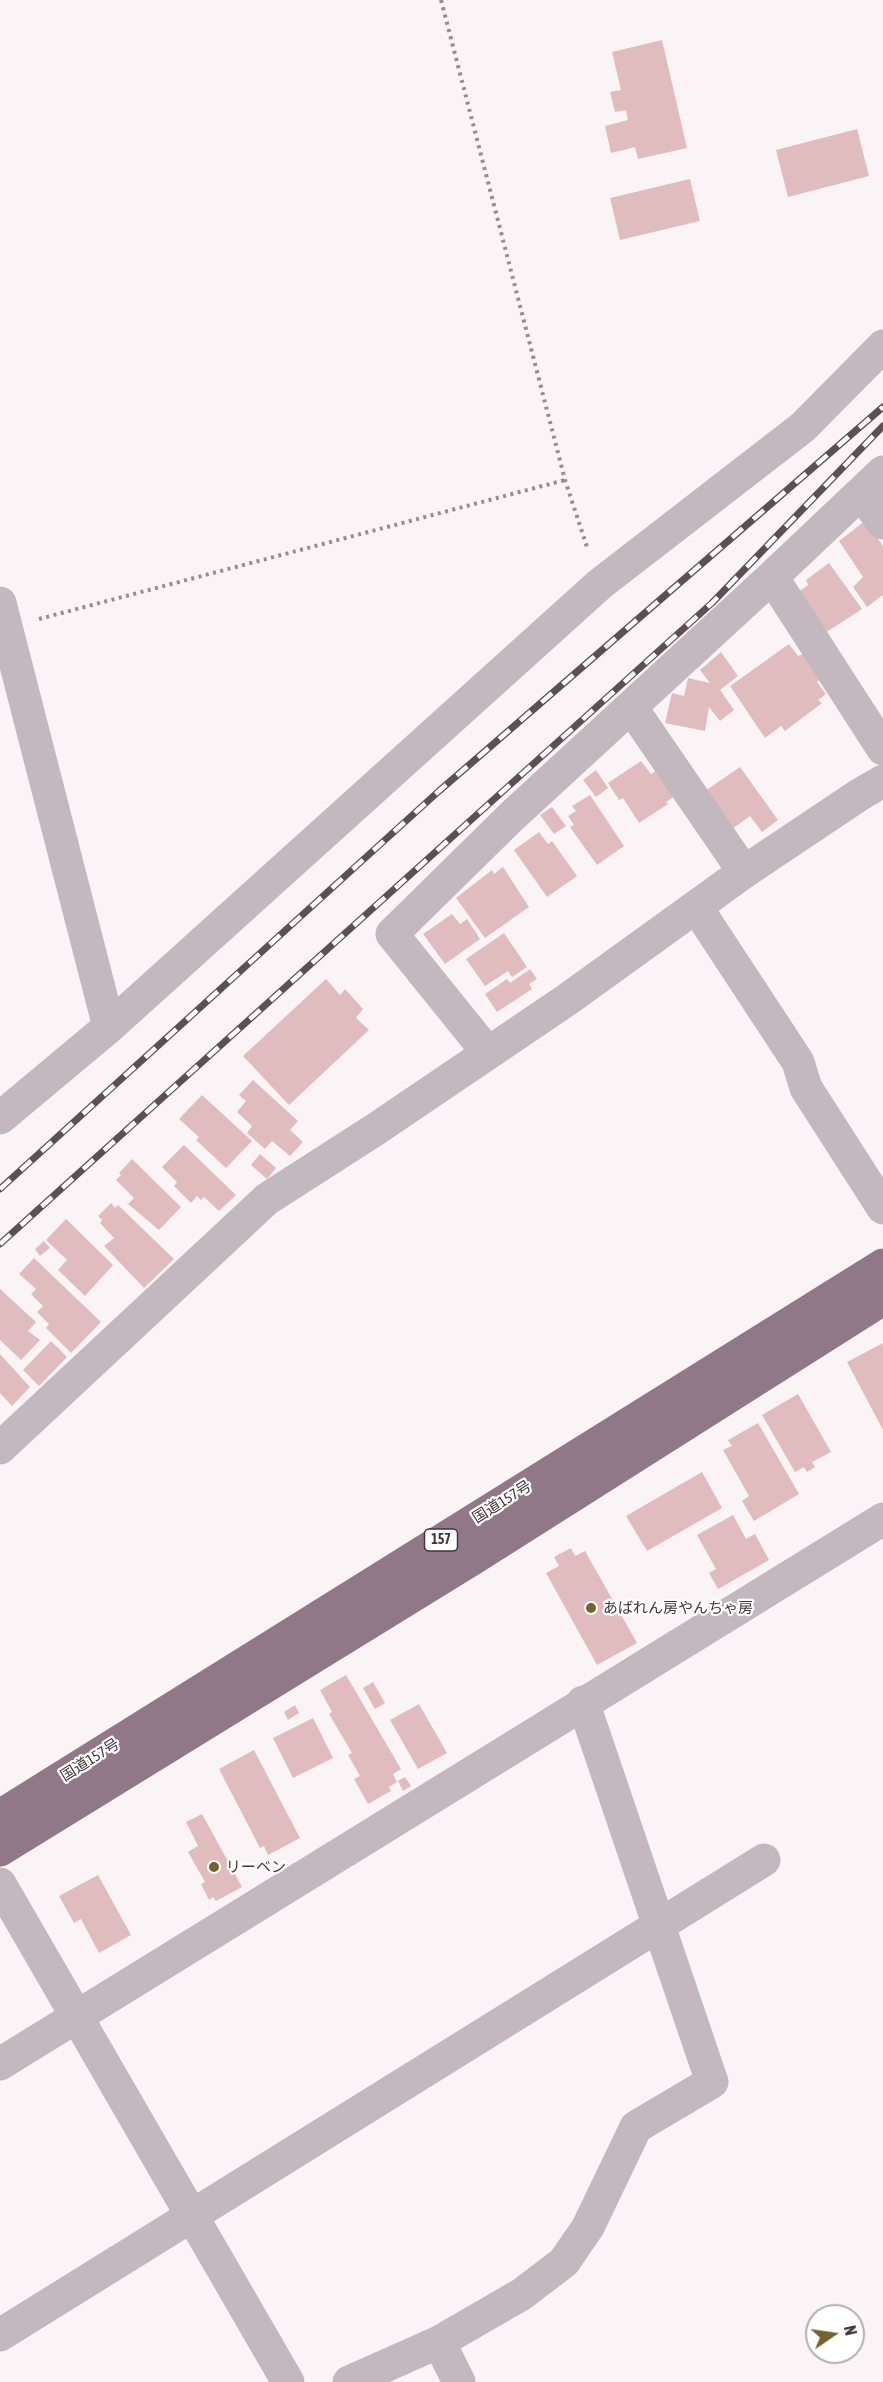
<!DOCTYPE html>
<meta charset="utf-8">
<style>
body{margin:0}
#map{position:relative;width:883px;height:2382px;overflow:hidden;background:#fbf4f6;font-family:"Asap Condensed",sans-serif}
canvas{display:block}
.north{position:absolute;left:805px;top:2304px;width:60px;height:60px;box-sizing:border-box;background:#fff;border:2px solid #b3aeb0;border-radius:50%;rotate:77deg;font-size:16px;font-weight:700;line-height:24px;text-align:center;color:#423439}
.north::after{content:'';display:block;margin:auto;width:21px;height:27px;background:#746230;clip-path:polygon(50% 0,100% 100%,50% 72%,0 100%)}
</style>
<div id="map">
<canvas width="883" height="2382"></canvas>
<div class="north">N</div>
</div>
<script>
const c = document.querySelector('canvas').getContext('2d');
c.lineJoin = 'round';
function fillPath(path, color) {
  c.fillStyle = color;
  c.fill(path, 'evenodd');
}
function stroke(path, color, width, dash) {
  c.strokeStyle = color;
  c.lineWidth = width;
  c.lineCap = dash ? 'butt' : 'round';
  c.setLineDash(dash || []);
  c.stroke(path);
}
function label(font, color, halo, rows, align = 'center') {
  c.font = font + ' "Asap Condensed","Noto Sans JP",sans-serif';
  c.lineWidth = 4.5;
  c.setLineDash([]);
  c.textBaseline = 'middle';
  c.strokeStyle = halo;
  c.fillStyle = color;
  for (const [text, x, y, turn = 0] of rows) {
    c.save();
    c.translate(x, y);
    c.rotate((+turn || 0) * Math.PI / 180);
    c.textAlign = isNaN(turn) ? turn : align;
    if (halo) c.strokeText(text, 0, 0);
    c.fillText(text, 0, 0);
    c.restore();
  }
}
fillPath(new Path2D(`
 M662,40L687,148L638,159L635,147L611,153L605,126L628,120L626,110L615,112L610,92L621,90L612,52Z
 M857,129L869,176L788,197L776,150Z
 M690,179L700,221L620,240L610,198Z
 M865,521L883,546V595L867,607L853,587L863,577L839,541Z
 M829,563L862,609L822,635L800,591L808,585L806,580Z
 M789,644L798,656L803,654L821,678L817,682L826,694L818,700L822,703L785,731L781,726L765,738L730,686Z
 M721,652L738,676L720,690L734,710L720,721L709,707L705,731L665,723L672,693L684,696L688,678L710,683L700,670Z
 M641,761L651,774L659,769L675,796L666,802L668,804L639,823L623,798L619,800L608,783Z
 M740,767L778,820L762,832L750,816L732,829L705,791Z
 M596,770L608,788L596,797L583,780Z
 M590,795L624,846L597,865L570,827L574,825L568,816L576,811L572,806Z
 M552,807L566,826L554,834L540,815Z
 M539,832L548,844L552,841L577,876L547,897L514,850Z
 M503,867L529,907L485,938L456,898L492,870L494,874Z
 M452,914L460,924L467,919L480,939L445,964L423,934Z
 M504,933L527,967L512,977L508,971L485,986L466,959Z
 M530,969L537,979L529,984L532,989L497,1012L485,994L507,979L510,983Z
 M326,979L340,995L345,989L363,1009L356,1018L369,1030L289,1105L243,1056Z
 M253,1080L298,1121L290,1130L303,1142L290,1156L272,1141L265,1149L247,1133L252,1126L237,1112L246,1101L239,1095Z
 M202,1095L252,1141L226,1168L196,1140L199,1137L179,1119Z
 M184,1145L236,1195L219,1211L204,1197L201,1200L197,1196L191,1203L174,1186L177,1182L162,1167Z
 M260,1154L276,1168L267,1179L251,1165Z
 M132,1159L181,1207L159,1230L128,1204L134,1198L116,1180L121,1175L119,1173Z
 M111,1203L115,1208L118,1205L174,1259L144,1288L104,1246L114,1238L100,1223L102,1220L98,1216Z
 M66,1219L113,1265L85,1296L58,1270L67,1260L46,1240Z
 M44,1241L50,1248L40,1256L35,1249Z
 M34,1258L101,1322L71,1353L46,1328L49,1324L37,1312L43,1306L31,1294L36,1289L19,1274Z
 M0,1289L36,1322L28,1331L40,1340L21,1360L0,1340Z
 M51,1341L67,1357L39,1386L23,1370Z
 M883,1343V1430L847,1362Z
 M0,1354L30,1387L12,1406L0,1393Z
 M798,1394L831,1452L812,1462L815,1467L807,1472L804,1467L795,1472L762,1415Z
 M758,1423L799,1494L754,1521L742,1501L749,1496L723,1450L732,1446L728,1440Z
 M702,1472L722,1508L647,1551L626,1516Z
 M733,1515L746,1539L755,1534L769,1560L718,1589L709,1573L716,1569L697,1535Z
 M571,1548L575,1556L585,1551L637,1643L597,1665L546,1573L559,1566L554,1557Z
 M346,1675L401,1769L393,1774L397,1782L389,1787L391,1791L368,1804L354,1779L360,1776L348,1755L352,1753L329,1714L332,1712L320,1690Z
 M373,1682L385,1703L375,1709L363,1688Z
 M419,1704L447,1753L418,1769L390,1720Z
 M295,1705L299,1713L288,1720L284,1712Z
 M313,1718L333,1758L293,1778L273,1738Z
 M254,1750L300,1838L268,1855L264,1846L260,1848L219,1769Z
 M405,1777L411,1786L403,1791L398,1781Z
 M202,1814L242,1887L216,1901L213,1897L209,1900L201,1884L205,1882L188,1852L198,1846L186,1822Z
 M98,1875L131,1935L99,1953L81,1919L74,1923L59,1896Z`), '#e0bcbe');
stroke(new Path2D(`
 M441,0L565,480L588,550
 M39,619L565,480`), '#978c8f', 4, [3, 4.5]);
stroke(new Path2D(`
 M861,493L883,523
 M772,577L883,749
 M0,603L109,1027
 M631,707L744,872
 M697,908L798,1062L806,1088L883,1208
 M488,1053L392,934L511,817L772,577L883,472
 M0,1118L109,1027L600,584L803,427L883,346
 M0,1448L267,1199L376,1129L568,999L744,872L859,795L883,781
 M0,1884L288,2382
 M0,2064L883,1519
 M0,2335L764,1860
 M439,2342L459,2382
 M349,2382L439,2342L522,2294L564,2262L588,2227L636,2127L712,2082L583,1702`), '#c3b7c0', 33);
stroke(new Path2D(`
 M0,1816L883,1265
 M0,1850L474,1558L883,1299`), '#907889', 33);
const rail = new Path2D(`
 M0,1189L439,791L883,407
 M0,1244L712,603L883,426`);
stroke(rail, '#5d5055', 7);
stroke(rail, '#fff', 4.5, [14]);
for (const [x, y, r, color] of [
 [591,1608,6,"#746230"],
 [214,1867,6,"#746230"]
]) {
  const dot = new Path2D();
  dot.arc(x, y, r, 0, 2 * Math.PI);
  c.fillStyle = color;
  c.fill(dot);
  stroke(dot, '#fff', 2);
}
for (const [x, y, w] of [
 [441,1540,33]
]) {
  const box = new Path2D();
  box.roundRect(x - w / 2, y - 11, w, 22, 4.5);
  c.fillStyle = '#fff';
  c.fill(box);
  stroke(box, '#423439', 1.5);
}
label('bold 14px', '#423439', null, [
 ["157",441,1540]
]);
label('15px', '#423439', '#fff', [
 ["国道157号",502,1502,-32],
 ["国道157号",90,1760,-32]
]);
label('15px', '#423439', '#fff', [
 ["あばれん房やんちゃ房",603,1608],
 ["リーベン",226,1867]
], 'left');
</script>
